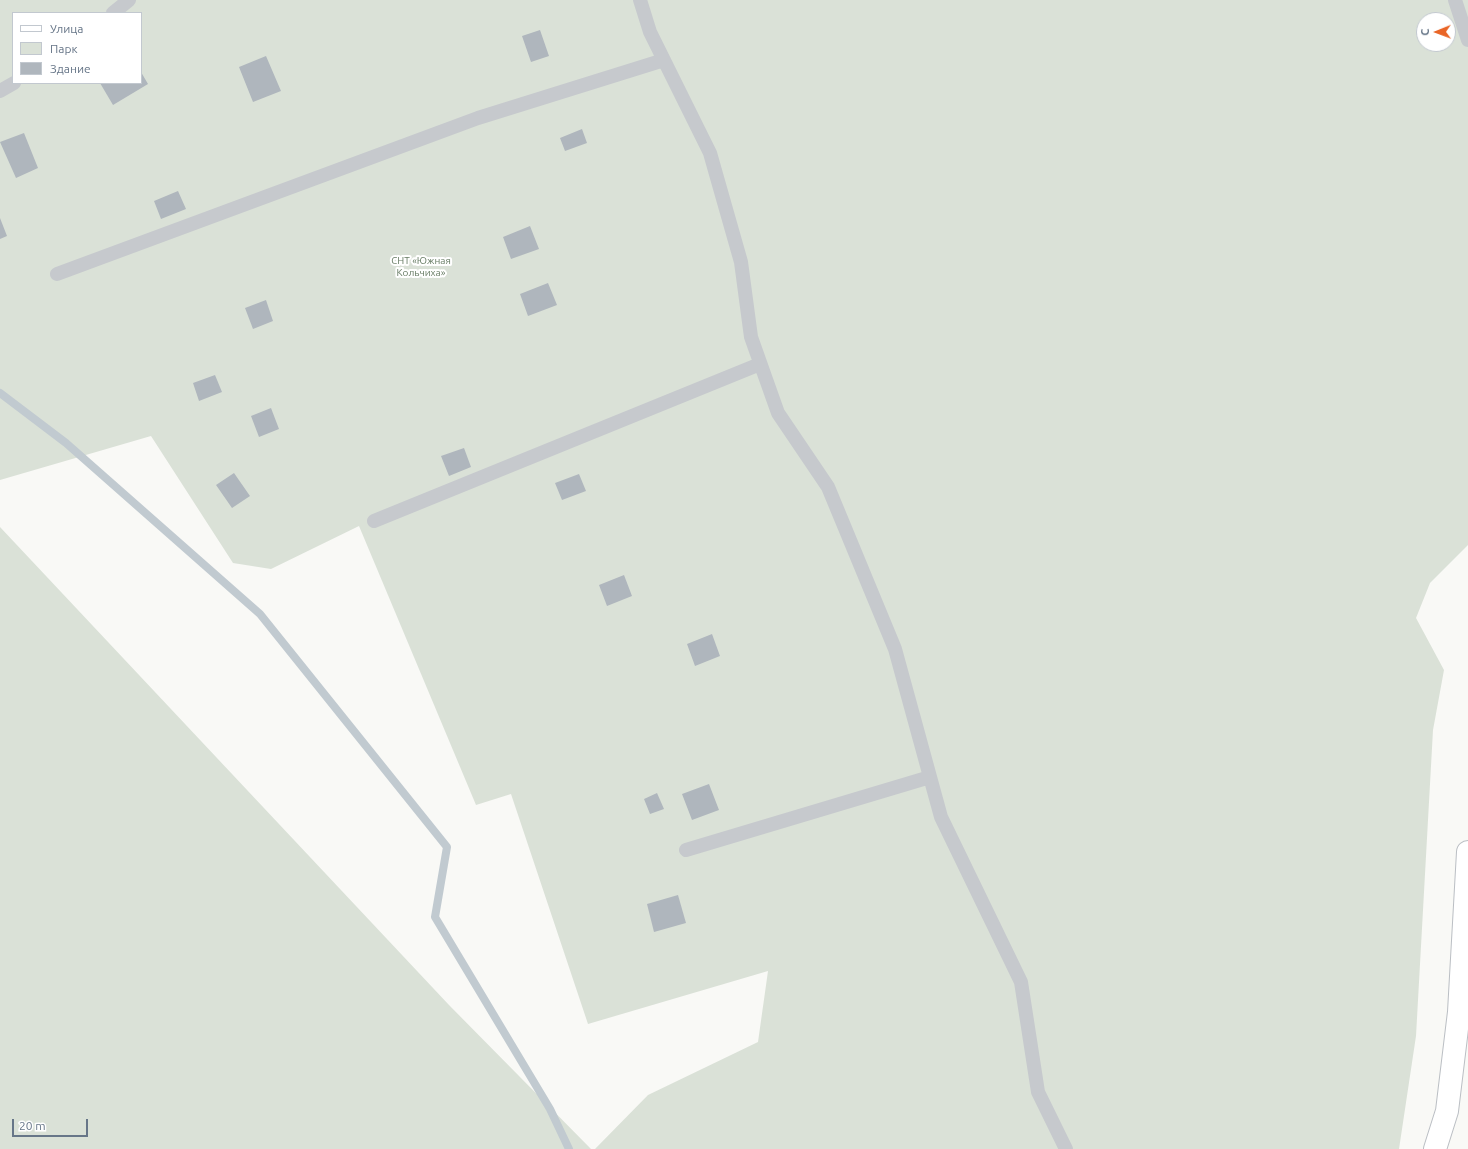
<!DOCTYPE html>
<meta charset="utf-8">
<style>
body{margin:0}
#map{position:relative;width:1468px;height:1149px;overflow:hidden;background:#f9f9f6;font-family:Ubuntu,sans-serif}
canvas{display:block}
.legend{position:absolute;left:12px;top:12px;width:130px;height:72px;box-sizing:border-box;background:#fff;border:1px solid #c2c8cf;margin:0;padding:5px 7px;list-style:none;font-size:12px;color:#677688}
.legend li{display:flex;align-items:center;gap:8px;height:20px}
.legend b{width:20px;border:1px solid #c2c8cf}
.north{position:absolute;left:1416px;top:12px;width:40px;height:40px;box-sizing:border-box;background:#fff;border:1px solid #c2c8cf;border-radius:50%;rotate:269deg;font-size:11px;font-weight:700;line-height:16px;text-align:center;color:#677688}
.north::after{content:'';display:block;margin:auto;width:14px;height:18px;background:#e96526;clip-path:polygon(50% 0,100% 100%,50% 72%,0 100%)}
.scale{position:absolute;left:12px;top:1119px;width:76px;height:18px;box-sizing:border-box;border:2px solid #677688;border-top:0;padding-left:5px;font-size:12px;line-height:14px;white-space:nowrap;color:#677688;-webkit-text-stroke:3px #fff;paint-order:stroke}
</style>
<div id="map">
<canvas width="1468" height="1149"></canvas>
<ul class="legend">
<li><b style="height:5px;background:#fff"></b>Улица</li>
<li><b style="height:11px;background:#dae1d7"></b>Парк</li>
<li><b style="height:11px;background:#afb6bd"></b>Здание</li>
</ul>
<div class="north">С</div>
<div class="scale">20 m</div>
</div>
<script>
const c = document.querySelector('canvas').getContext('2d');
c.lineJoin = 'round';
function fillPath(path, color) {
  c.fillStyle = color;
  c.fill(path, 'evenodd');
}
function stroke(path, color, width, dash) {
  c.strokeStyle = color;
  c.lineWidth = width;
  c.lineCap = dash ? 'butt' : 'round';
  c.setLineDash(dash || []);
  c.stroke(path);
}
function label(font, color, halo, rows, align = 'center') {
  c.font = font + ' Ubuntu,sans-serif';
  c.lineWidth = 4;
  c.setLineDash([]);
  c.textBaseline = 'middle';
  c.strokeStyle = halo;
  c.fillStyle = color;
  for (const [text, x, y, turn = 0] of rows) {
    c.save();
    c.translate(x, y);
    c.rotate((+turn || 0) * Math.PI / 180);
    c.textAlign = isNaN(turn) ? turn : align;
    if (halo) c.strokeText(text, 0, 0);
    c.fillText(text, 0, 0);
    c.restore();
  }
}
fillPath(new Path2D(`
 M0,0H1468V545L1430,583L1416,618L1444,670L1433,730L1416,1036L1399,1149H595L648,1095L758,1042L768,971L588,1024L511,794L476,805L359,526L271,569L233,563L151,436L0,480ZM13,13H141V83H13ZM1424,20H1448V44H1424Z
 M0,527L449,1005L591,1149H0Z`), '#dae1d7');
stroke(new Path2D(`
 M0,393L66,443L260,614L447,847L435,917L550,1109L569,1149`), '#c1cad0', 8);
fillPath(new Path2D(`
 M540,30L549,56L531,62L522,36Z
 M266,56L281,91L253,102L239,67Z
 M141,72L148,84L113,105L100,83H141Z
 M582,129L587,143L565,151L560,138Z
 M24,133L38,168L16,178L0,142Z
 M178,191L186,209L161,219L154,201Z
 M0,218L7,236L0,239Z
 M530,226L539,249L511,259L503,237Z
 M548,283L557,305L528,316L520,294Z
 M266,300L273,321L253,329L245,308Z
 M215,375L222,392L199,401L193,383Z
 M271,408L279,429L259,437L251,416Z
 M464,448L471,467L449,476L441,456Z
 M234,473L250,496L232,508L216,485Z
 M579,474L586,491L562,500L555,483Z
 M624,575L632,596L607,606L599,585Z
 M712,634L720,656L695,666L687,644Z
 M709,784L719,810L692,820L682,794Z
 M657,793L664,809L650,814L644,799Z
 M678,895L686,923L654,932L647,904Z`), '#afb6bd');
const secondary = new Path2D(`
 M1435,1149L1447,1111L1459,1012L1468,852`);
stroke(secondary, '#bbbfc4', 24);
stroke(new Path2D(`
 M640,0L650,32L710,153L741,262L751,337L778,413L828,487L895,649L941,817L1021,982L1038,1092L1066,1149
 M1455,0L1468,40
 M113,13L129,0
 M0,91L14,83
 M57,274L478,118L664,60
 M374,521L760,364
 M686,850L930,777`), '#c6c9cd', 14);
stroke(secondary, '#fff', 22);
label('10px', '#657a62', '#fff', [
 ["СНТ «Южная",421,261],
 ["Кольчиха»",421,273]
]);
</script>
